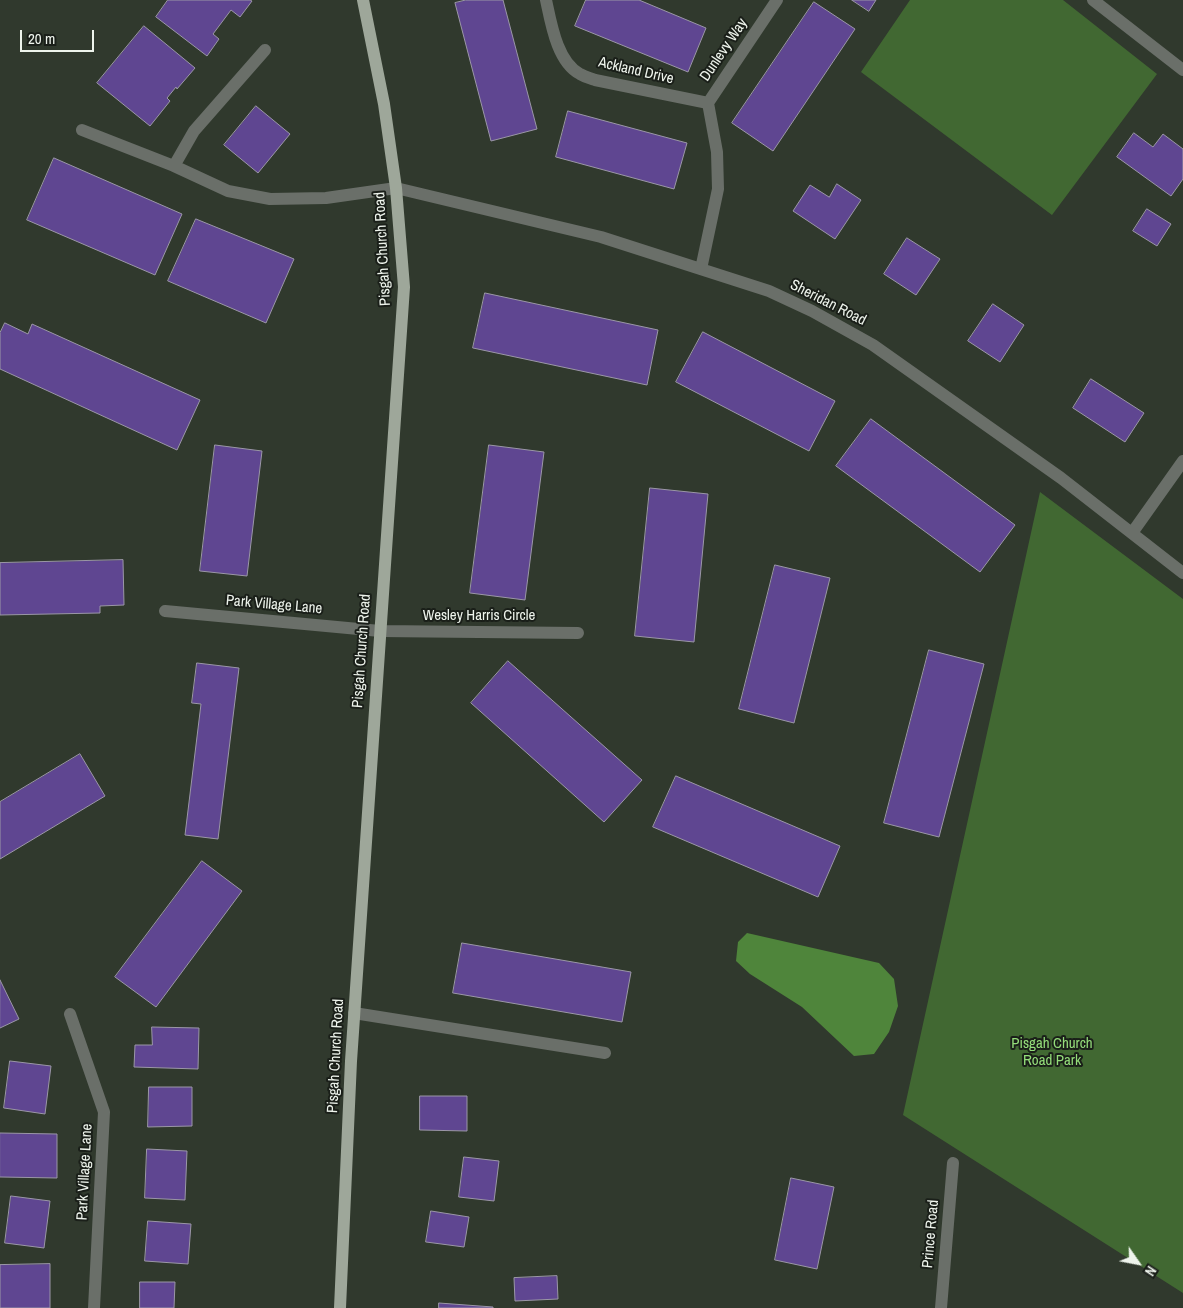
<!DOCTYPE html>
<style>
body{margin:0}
#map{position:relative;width:1183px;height:1308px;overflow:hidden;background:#30392d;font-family:"Archivo Narrow",sans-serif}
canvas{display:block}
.north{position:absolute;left:1113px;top:1238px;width:50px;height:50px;-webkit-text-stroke:4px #1a1f19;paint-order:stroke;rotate:123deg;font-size:14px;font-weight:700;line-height:20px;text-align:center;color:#eef4ec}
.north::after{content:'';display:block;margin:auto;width:18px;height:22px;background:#eef4ec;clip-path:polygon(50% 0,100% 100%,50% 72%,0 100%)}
.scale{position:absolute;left:20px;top:30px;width:74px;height:22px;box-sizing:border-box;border:2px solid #eef4ec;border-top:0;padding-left:6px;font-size:15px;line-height:18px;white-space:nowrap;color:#eef4ec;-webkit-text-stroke:4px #1a1f19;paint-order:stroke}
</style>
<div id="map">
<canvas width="1183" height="1308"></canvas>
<div class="north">N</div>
<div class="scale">20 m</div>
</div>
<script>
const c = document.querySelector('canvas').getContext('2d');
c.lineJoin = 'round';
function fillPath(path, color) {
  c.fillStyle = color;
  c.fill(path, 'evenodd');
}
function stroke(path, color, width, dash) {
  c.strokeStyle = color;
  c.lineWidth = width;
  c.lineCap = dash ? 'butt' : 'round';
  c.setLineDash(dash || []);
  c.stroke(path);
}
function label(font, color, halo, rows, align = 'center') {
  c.font = font + ' "Archivo Narrow",sans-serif';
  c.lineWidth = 4;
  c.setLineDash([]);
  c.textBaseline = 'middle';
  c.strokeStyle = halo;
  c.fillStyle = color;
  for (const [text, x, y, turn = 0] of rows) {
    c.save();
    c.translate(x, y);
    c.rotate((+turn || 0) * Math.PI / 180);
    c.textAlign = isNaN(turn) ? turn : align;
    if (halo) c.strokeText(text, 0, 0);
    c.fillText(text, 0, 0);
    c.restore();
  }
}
fillPath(new Path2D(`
 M910,0H1063L1157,74L1052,215L861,72Z
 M1040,492L1183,599V1293L903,1115Z`), '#416832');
fillPath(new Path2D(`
 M747,933L879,963L894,979L898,1006L889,1032L874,1054L854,1056L802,1007L750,974L736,961L738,942Z`), '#4f853b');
const building = new Path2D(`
 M168,0H250L252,1L240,17L231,10L213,34L219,39L207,56L156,17Z
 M466,0H503L537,129L491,141L455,3Z
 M586,0H639L706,28L688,72L575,26Z
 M852,0H876L869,11Z
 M814,2L855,29L773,151L732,123Z
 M144,26L195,68L177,89L176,87L167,98L170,101L150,126L97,83Z
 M256,106L290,134L258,173L224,145Z
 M568,111L687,143L674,189L556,157Z
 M1134,133L1153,147L1163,134L1183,149V179L1171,196L1117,157Z
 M54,158L182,214L155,275L27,220Z
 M837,184L861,200L835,239L793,211L810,185L829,197Z
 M1147,209L1171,224L1157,246L1133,231Z
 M196,219L294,259L266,323L168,281Z
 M907,238L940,259L916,295L884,274Z
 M485,293L658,330L647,385L473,348Z
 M993,304L1024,325L1000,362L968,341Z
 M5,323L28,334L32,324L200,400L177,450L0,369V333Z
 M703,332L835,401L809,451L676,382Z
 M1091,379L1144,413L1125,442L1073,408Z
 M871,419L1015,525L980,572L836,466Z
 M215,445L262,451L247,576L200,571Z
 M489,445L544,452L525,600L470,593Z
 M650,488L708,494L694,642L635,636Z
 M123,560L124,605L100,606V613L0,615V563Z
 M775,565L830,578L794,723L739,709Z
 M929,650L984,664L939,837L884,823Z
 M508,661L642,780L604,822L471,703Z
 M197,663L239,668L218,839L185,835L201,704L192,703Z
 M80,754L105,796L0,859V802Z
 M676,776L840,846L818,897L653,827Z
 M202,861L242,891L156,1007L115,977Z
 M462,943L631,972L622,1022L453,993Z
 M0,980L19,1019L0,1028Z
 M152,1027L199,1028L198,1069L134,1067L135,1045H152Z
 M10,1061L51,1066L45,1114L4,1108Z
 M149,1087H192V1126L148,1127Z
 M420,1096H467V1131L420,1130Z
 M0,1133L57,1134V1178L0,1177Z
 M147,1149L187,1151L185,1200L145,1198Z
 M464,1157L499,1161L494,1201L459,1197Z
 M791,1178L834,1187L817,1269L775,1260Z
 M11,1196L50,1201L44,1248L5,1243Z
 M431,1211L469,1217L464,1247L426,1242Z
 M148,1221L191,1224L188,1264L145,1261Z
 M50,1264V1308H0V1265Z
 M557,1276L558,1299L515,1301L514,1278Z
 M140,1282H175L174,1308H140Z
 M439,1303L493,1307V1308H439Z`);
fillPath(building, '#5f4691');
stroke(building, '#9b97a7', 1);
stroke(new Path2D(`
 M546,0C551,23 557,62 580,74C585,77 590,78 595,80L708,103
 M1093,0L1183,70
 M265,50L194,131L174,166L228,191L270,199L326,198L396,188L601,237L769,291L812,311L873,345L1061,478L1183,573
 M82,130L174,166
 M701,269L718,189L717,152L708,103L777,0
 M1132,533L1183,461
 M165,611L380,631L578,633
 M354,1013L605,1053
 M70,1014L104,1112L94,1308
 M941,1308L953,1163`), '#6a6f69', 12);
stroke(new Path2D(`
 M340,1308L351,1061L404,287L396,188L384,104L363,0`), '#9ea79a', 12);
label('15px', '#eef4ec', '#1a1f19', [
 ["Dunlevy Way",724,50,-56],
 ["Ackland Drive",636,71,13],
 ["Pisgah Church Road",383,249,-93],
 ["Sheridan Road",828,303,27],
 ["Park Village Lane",274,605,5],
 ["Wesley Harris Circle",479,616],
 ["Pisgah Church Road",362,651,-86],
 ["Pisgah Church Road",336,1056,-87],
 ["Park Village Lane",85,1172,-87],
 ["Prince Road",931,1234,-85]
]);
label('15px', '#94dd7a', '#1a1f19', [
 ["Pisgah Church",1052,1044],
 ["Road Park",1052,1061]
]);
</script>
